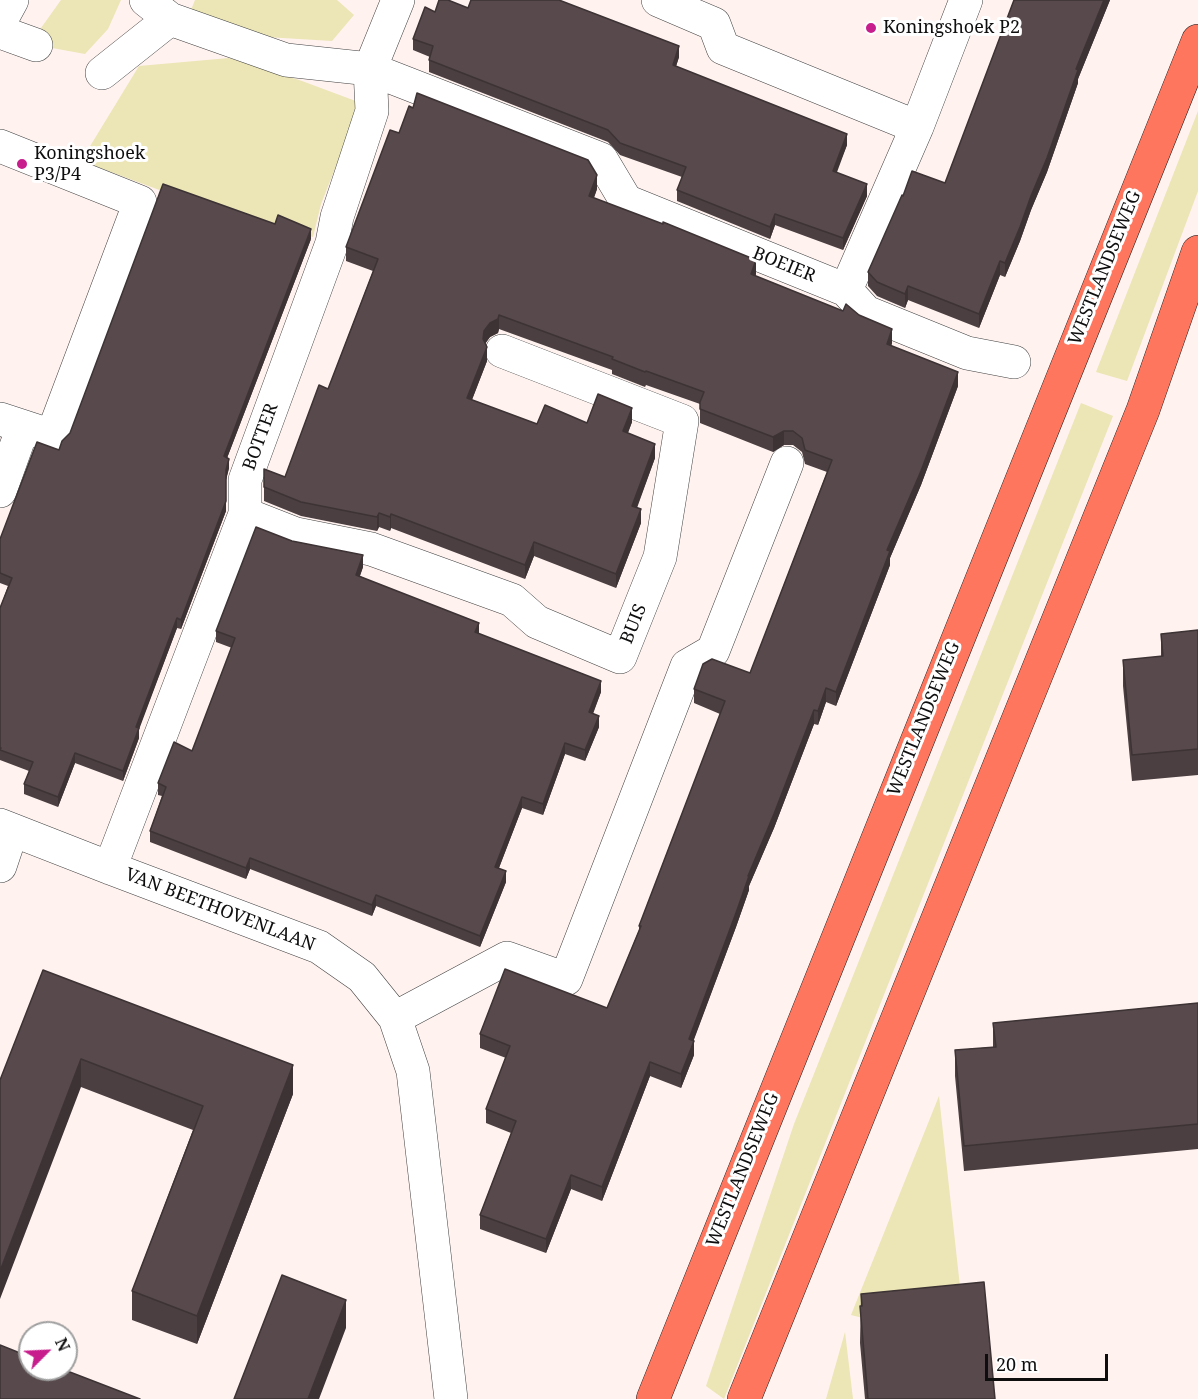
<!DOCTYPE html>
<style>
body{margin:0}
#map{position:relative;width:1198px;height:1399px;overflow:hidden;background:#fff2ef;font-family:"Noto Serif",serif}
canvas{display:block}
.north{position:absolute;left:18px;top:1321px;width:60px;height:60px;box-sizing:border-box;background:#fff;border:2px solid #9f9f9f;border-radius:50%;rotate:66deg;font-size:16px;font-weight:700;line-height:24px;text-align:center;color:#0e0e0e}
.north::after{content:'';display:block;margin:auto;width:21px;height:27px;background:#c71d8d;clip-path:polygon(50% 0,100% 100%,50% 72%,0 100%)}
.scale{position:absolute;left:985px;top:1354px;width:123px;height:27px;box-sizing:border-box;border:3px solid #0e0e0e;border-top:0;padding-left:8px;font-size:18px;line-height:21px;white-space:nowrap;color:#0e0e0e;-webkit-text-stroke:4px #fff;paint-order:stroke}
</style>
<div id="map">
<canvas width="1198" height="1399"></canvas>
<div class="north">N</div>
<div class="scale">20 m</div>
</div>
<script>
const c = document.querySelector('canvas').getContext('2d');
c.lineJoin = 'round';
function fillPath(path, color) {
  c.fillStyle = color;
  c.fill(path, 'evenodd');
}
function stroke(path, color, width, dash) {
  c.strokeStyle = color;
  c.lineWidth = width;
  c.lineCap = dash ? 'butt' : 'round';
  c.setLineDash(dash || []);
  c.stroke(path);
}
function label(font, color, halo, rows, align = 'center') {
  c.font = font + ' "Noto Serif",serif';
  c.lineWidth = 6;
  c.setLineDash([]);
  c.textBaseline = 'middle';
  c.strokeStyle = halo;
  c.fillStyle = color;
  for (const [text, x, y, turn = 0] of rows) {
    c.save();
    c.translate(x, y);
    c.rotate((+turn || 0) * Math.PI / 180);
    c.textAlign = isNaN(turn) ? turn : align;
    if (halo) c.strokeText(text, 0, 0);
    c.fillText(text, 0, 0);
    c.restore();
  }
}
fillPath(new Path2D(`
 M61,0H121L108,29L85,54L36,45V35Z
 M195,0H337L354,15L332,41L266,37L189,15Z
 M229,58L302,81L361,103L321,204L313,237L276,224L273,232L81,161L139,66Z
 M1198,111V191L1127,381L1096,372Z
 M1081,403L1113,416L724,1399L706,1386L794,1124Z
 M939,1096L962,1305L867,1319L851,1315Z
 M845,1332L853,1399H826Z`), '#ece5b5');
const minor = new Path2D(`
 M146,0L170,19
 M658,0L714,24L723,48L917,127
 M0,22L12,0
 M0,32L36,45
 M102,73L170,19L286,60L370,69L601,159L626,201L846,290L866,312L967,353L1014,362
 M0,146L140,202L52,436L0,419
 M846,290L917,127L966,0
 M0,491L23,427
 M245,514L296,534L371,549L512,600L537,622L620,657L660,557L682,421L502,351
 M0,825L110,868L319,947L362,977L395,1018L413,1071L451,1399
 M0,866L12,830
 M110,868L245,514V480L332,243L337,217L372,111L370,69L398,0
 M395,1018L507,958L566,979L687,666L713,651L787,463`);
const major = new Path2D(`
 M653,1399C832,945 1013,492 1198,41
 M744,1399L1143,410L1198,252`);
stroke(minor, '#414141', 34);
stroke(major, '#1f1f1f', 34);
stroke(minor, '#fff', 33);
stroke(major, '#ff765f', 33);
fillPath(new Path2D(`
 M1014,0H1110L1078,79V83L1047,172L1031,210L1020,241L1005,277L1000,275L979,328L908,300L905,308L877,296L868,286V272L903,196L945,183Z
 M468,8L679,57L676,66L847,145L836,172L867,196L843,250L775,225L770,239L677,201V190L682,177L620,155L608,142L429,72V60L430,57L413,50V39L435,12Z
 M597,189L594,198L756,274L755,276L892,343L891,346L958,386L921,485L890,558V565L836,706L826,702L818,725L814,724L774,828L749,886V890L736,927L693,1041L694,1055L681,1088L650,1076L602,1201L571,1189L546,1253L480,1229V1215L511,1133L486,1123V1109L506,1058L480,1048V1034L607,1008L639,930V926L720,714L694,703V689L750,673L827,472L805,464L802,452L793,445H784L773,452L700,423V404L646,385L645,387L612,374V370L499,329L498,333L490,337L485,344L487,361L472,400L537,424L632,422L628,433L655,458L637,508L641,523L616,588L534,556L525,579L391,528L390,531L379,527L377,531L301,516L264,501V469L285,477L328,389L373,271L346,261V247Z
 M311,239L227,458L229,468L226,480V511L181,629L177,628L139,728V738L123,781L75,763L58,807L24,794V784L29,771L0,760V608L8,586L0,583V539L59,450Z
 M292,541L363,567L360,576L601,692L593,714L599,727L585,761L565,754L543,815L522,808L499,868L506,882L480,947L376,906L372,916L250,869L246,879L150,842V831L162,796L158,795V783L192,751L232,648L216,642V631Z
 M1198,630V775L1132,781L1123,686V660L1161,657V634Z
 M43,970L293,1094L197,1344L132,1320V1291L193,1130L81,1087Z
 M1198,1003V1149L964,1171L955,1076V1050L993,1047V1023Z
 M861,1294L995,1399H865L860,1343Z`), '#4b3f41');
fillPath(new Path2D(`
 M1104,0H1110L1078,79V83L1047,172L1031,210L1020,241L1005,277V263L1031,196L1076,69Z
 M679,46V57L673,76V65Z
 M847,134V145L833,183V171Z
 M597,175V189L589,210V196Z
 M867,184V196L843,250V238Z
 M775,214V225L770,239V227Z
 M311,229V239L224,466V456Z
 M756,260V274L751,289V274Z
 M1000,261V275L979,328V314Z
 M908,286V300L905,308V294Z
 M499,315V329L498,333L490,337L484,345L483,339L484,331L490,323Z
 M892,329V343L887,358V344Z
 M487,347V361L467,412V398Z
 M958,372V386L921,485L890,558V565L836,706V692L887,550Z
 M632,408V422L623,445V431Z
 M784,431V445L773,452V437Z
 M655,444V458L632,520V506Z
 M229,459V468L226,480V470Z
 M226,501V511L181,629V620Z
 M641,509V523L616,588V574Z
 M379,513V527L377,531V517Z
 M391,514V528L390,531V517Z
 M534,542V556L525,579V565Z
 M363,555V567L356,586V575Z
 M177,618V628L137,735L139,728V738L123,781V771L136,727Z
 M479,623V634L475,632Z
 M601,681V692L589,723V712Z
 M826,688V702L818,725V711Z
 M814,710V724L774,828L749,886V890L736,927L689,1053V1039L748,876Z
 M599,716V727L585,761V750Z
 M565,743V754L543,815V804Z
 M75,753V763L58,807V797Z
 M522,797V808L495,878V867Z
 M250,858V869L246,879V868Z
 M506,871V882L480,947V936Z
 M376,895V906L372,916V905Z
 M694,1041V1055L681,1088V1074Z
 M81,1059V1087L0,1299V1271Z
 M650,1062V1076L602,1201V1187Z
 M293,1065V1094L197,1344V1316Z
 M571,1175V1189L546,1253V1239Z
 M346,1300V1328L319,1399H308Z`), '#3d3335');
const building = new Path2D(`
 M439,0H448L468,8L471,0H559L679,46L673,65L847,134L833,171L867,184L843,238L775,214L770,227L677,190L686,167L620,143L608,130L429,60L433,46L413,39L425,7L435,12Z
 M1014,0H1104L1076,69L1078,70L1047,158L1031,196L1020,227L1005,263L1000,261L979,314L908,286L905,294L877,282L868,272L902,195L903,196L912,171L945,183Z
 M417,93L588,160L597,175L589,196L663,224V222L756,260L751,274L843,311L846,304L859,315L892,329L887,344L958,372L921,471L887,550L890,551L836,692L826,688L818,711L814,710L774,814L748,876H749L736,913L689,1039L694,1041L681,1074L650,1062L602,1187L571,1175L546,1239L480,1215L516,1121L486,1109L510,1046L480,1034L505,969L607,1008L641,926H639L725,701L694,689L703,664L712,659L750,673L832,460L805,450L802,438L793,431H784L773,437L700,409V402L704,392L646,371L645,372L612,359L613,357L499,315L498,319L490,323L484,331L483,339L487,347L467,398L537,424L545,405L587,423L598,394L632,408L623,431L655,444L632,506L641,509L616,574L534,542L525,565L391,514L390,517L379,513L377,517L301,502L264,487V469L285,477L319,385L328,389L378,259L346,247L390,130L399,133L409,106L413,108Z
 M163,184L275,224L278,215L311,229L224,456L229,459L226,470V501L181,620L177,618L136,727L139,728L123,771L75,753L58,797L24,784L33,762L0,750L1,748H0V608L12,578L0,573V539L37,442L59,450L62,441L70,433Z
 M256,527L292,541L363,555L356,575L479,623L475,632L601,681L589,712L599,716L585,750L565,743L543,804L522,797L495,867L506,871L480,936L376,895L372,905L250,858L246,868L150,831L166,787L158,783L174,742L192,751L235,638L216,631Z
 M1198,630V749L1132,755L1123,660L1163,656L1161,634Z
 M43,970L293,1065L197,1316L132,1291L203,1106L81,1059L0,1271V1080Z
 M1198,1003V1124L964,1146L955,1050L996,1047L993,1023Z
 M282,1275L346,1300L308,1399H234Z
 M984,1282L995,1399H868L860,1306H862L861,1294Z
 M0,1345L30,1357V1369H62L140,1399H0Z`);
fillPath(building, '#57494c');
stroke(building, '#3d3335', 1.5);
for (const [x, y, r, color] of [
 [871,28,6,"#c71d8d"],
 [22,164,6,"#c71d8d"]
]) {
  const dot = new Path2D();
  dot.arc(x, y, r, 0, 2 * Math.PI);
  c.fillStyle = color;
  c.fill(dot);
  stroke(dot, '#fff', 2);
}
label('18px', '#0e0e0e', '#fff', [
 ["Koningshoek P2",883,28],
 ["Koningshoek",34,154],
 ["P3/P4",34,175]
], 'left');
label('18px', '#0e0e0e', '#fff', [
 ["BOEIER",784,265,22],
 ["WESTLANDSEWEG",1105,268,-68],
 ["BOTTER",261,437,-70],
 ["BUIS",634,624,-68],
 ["WESTLANDSEWEG",924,719,-68],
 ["VAN BEETHOVENLAAN",220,910,21],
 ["WESTLANDSEWEG",743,1170,-68]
]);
</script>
